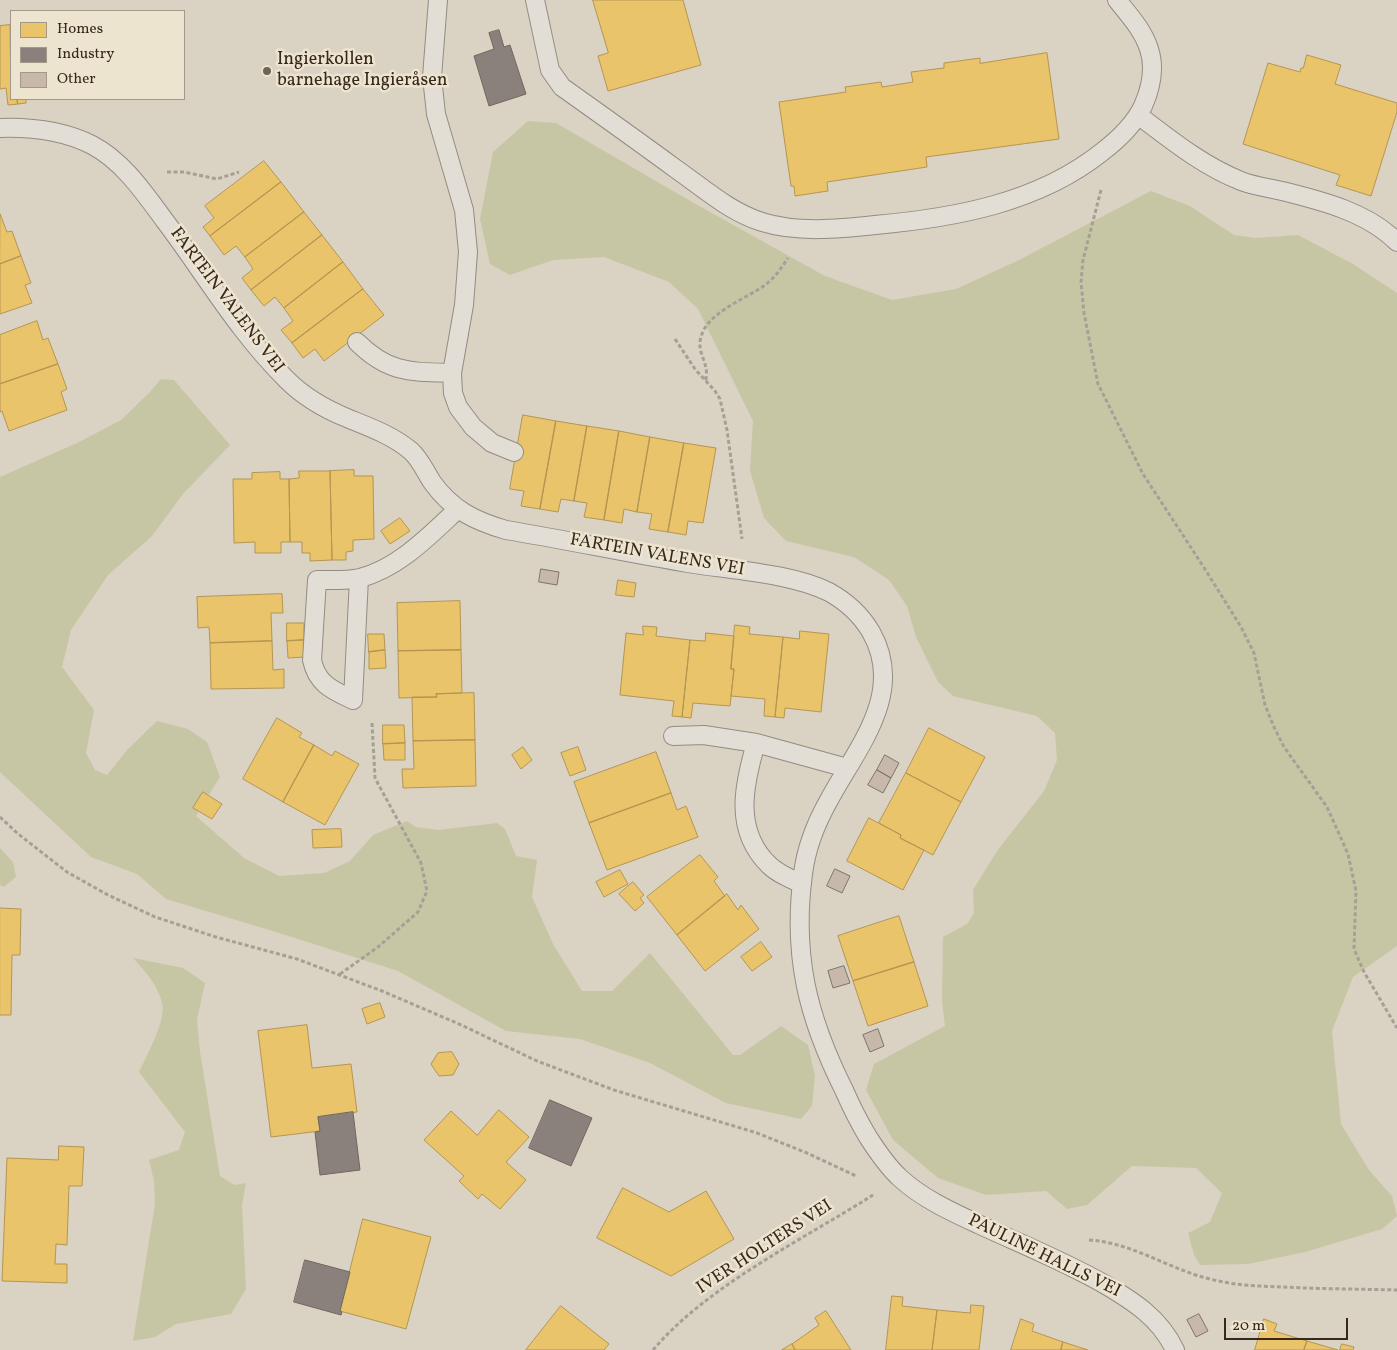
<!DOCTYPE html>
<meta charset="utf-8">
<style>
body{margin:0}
#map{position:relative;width:1397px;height:1350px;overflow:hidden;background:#dad2c2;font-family:Vollkorn,serif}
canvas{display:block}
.legend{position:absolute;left:10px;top:10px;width:175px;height:90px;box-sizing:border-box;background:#ede4d0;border:1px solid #a49988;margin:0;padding:6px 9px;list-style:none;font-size:15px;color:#37281c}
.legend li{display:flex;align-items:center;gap:10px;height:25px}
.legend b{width:25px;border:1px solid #a49988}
.scale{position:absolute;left:1224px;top:1318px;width:124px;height:22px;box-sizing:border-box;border:2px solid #37281c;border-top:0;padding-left:6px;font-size:15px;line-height:18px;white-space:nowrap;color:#37281c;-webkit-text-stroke:4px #ede4d0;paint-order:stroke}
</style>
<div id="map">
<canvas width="1397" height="1350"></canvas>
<ul class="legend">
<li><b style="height:14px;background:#e9c46a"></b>Homes</li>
<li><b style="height:14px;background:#8a817c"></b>Industry</li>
<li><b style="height:14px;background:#c8b8aa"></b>Other</li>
</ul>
<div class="scale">20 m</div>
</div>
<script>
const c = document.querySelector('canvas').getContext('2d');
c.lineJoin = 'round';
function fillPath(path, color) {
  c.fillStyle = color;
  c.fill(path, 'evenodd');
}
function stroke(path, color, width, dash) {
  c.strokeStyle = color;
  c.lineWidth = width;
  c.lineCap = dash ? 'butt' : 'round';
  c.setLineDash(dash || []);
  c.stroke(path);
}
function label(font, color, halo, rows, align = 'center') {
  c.font = font + ' Vollkorn,serif';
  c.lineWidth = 5;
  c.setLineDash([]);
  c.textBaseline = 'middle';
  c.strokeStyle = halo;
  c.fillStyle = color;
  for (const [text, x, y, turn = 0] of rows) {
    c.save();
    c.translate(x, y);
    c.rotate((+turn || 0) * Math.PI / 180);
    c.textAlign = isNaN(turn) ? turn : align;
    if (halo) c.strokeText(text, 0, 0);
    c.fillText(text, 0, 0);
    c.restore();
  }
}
fillPath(new Path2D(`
 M528,121L556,123L692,202L825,276L892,300L956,289L1019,260L1151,191L1190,206L1234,235L1256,238L1298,235L1353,264L1397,293V946L1353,977L1332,1031L1341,1124L1369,1170L1392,1196L1397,1216L1382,1229L1305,1252L1248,1264L1200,1265L1194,1255L1188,1233L1210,1222L1222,1193L1196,1168L1132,1166L1087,1205L1067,1209L1046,1191L986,1195L938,1178L893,1140L866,1090L874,1064L945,1026L942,1001L943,937L967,924L974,913L973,890L997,851L1044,791L1057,760L1055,733L1037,716L953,696L938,682L916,637L907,606L889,580L854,557L786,541L764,518L750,471L753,421L698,309L669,282L604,257L553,260L510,275L490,264L480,219L493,152Z
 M161,379L174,380L230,445L183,494L152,536L108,575L71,630L62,667L94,710L86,753L95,770L107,775L128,749L157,721L188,729L207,742L220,777L196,816L244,858L279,876L324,873L350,861L373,835L407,821L416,827L438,830L497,823L505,829L516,856L537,860L532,897L553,944L582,991H612L650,953L733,1055H740L781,1026L808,1045L815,1076L812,1106L801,1119L726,1103L650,1063L580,1039L506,1031L398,971L276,932L166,899L137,874L91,857L0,772V477L77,443L121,420L149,393Z
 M0,848L13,862L16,877L4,887L0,885Z
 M133,958L183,968L205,983L197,1019L200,1052L220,1176L234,1185L246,1183L242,1205L246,1289L231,1314L176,1324L155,1337L133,1341L155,1204L154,1181L149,1160L179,1150L185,1132L139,1072C146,1057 167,1019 162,1003C158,985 145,971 133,958Z`), '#c7c6a4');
const homes = new Path2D(`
 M593,0H683L701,65L608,91L598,56L608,53Z
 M10,25L11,99H17L18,104L8,105L6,88L0,89V26Z
 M1047,53L1059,139L926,157L927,167L827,182L828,191L795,196L794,186H791L779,102L846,92L845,87L881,82L882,87L913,82L911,72L944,68V63L980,58V63Z
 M1307,55L1341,65L1335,84L1397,103V112L1371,196L1336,185L1340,175L1243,144L1268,63L1300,72L1301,68H1303Z
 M17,99H26V103L18,104Z
 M264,161L281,182L210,236L203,227L214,218L205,206Z
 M281,182L304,212L245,257L236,246L224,255L210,236Z
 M304,212L322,235L251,290L242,278L253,269L245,257Z
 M0,214L7,232L12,231L21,256L0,264Z
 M322,235L343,262L284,308L275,297L264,306L251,290Z
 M21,256L31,283L25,285L32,303L0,314V264Z
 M343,262L363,289L292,343L281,330L293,321L284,308Z
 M363,289L384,315L324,361L315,349L303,358L292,343Z
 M37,321L43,340L48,338L58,364L0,384V335Z
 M58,364L67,389L61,392L67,410L9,431L2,411L0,412V384Z
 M523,415L556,421L540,509L521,506L524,491L510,489Z
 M556,421L587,426L574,501L561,499L558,512L540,509Z
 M587,426L619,431L604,520L584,517L587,503L574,501Z
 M619,431L650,437L637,512L624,509L622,523L604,520Z
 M650,437L684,443L668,532L649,529L652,514L637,512Z
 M684,443L716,448L703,523L688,521L686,535L668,532Z
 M354,470V476H373L374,539L353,540V551L346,552V560H332L330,471Z
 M299,471H330L332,560L310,561V553H302V542H290L289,479L299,478Z
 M280,472V479H289L290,542H281V553H255V542L234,543L233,479H252V473Z
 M400,518L410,531L390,544L381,531Z
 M618,580L636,583L634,597L616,595Z
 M282,594L283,613H271L272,641L210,643L209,627L198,628L197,597Z
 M460,601L461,650L398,651L397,603Z
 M287,623H304V640L287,641Z
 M735,625L750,627L749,634L783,637L775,717L764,716L765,699L731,696L734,669H731Z
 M643,626L657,627L656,636L690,640L682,717L672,716L674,701L620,695L626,633L643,635Z
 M800,631L829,634L821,712L785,708L784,718L775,717L783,637L799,639Z
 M706,633L734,636L731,669H734L730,706L693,703L691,718L682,717L690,640L705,641Z
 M368,634H384L385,650L369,652Z
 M304,640L305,657L288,658L287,641Z
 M272,641L273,670L284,669V688L211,689L210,643Z
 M385,650L386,668L369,669V652Z
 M461,650L462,693L436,694L437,697L399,698L398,651Z
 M474,693L475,740L413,741L412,697H437L436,694Z
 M277,718L302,733L299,737L314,745L283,802L243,779Z
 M383,725H404L405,743L383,744Z
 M929,728L985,757L961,802L906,773Z
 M475,740L476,786L403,788L402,769H414L413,741Z
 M405,743V760H384L383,744Z
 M314,745L332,756L335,751L359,764L325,825L283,802Z
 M523,747L532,760L521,769L512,755Z
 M578,747L586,770L570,776L561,753Z
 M656,752L671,793L589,823L574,782Z
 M906,773L961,802L933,855L900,838L901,835L879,823Z
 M203,792L222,804L212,819L193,808Z
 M671,793L677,810L686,806L698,837L607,870L589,823Z
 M869,818L901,835L900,838L924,850L903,890L847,861Z
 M341,829L342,847L313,848L312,830Z
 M700,855L718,877L714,881L725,896L677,935L647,897Z
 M620,870L628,884L604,897L596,882Z
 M633,882L644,895L640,898L644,903L635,911L619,894Z
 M727,894L738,910L741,905L759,929L705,971L677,935Z
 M0,908L21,909L20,955H12L11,1015H0Z
 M899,916L914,962L853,981L838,936Z
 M761,942L772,957L752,971L741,957Z
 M914,962L928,1006L868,1026L853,981Z
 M380,1003L385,1017L367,1024L362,1009Z
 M307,1025L312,1068L351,1064L357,1112L318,1117L320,1131L271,1137L258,1031Z
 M452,1052L459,1064L453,1075L439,1076L431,1064L438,1053Z
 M499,1110L529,1137L506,1162L526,1180L500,1209L482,1194L478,1199L459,1181L464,1176L424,1140L451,1111L477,1135Z
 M59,1146L84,1147L82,1186H69L67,1245L56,1244L55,1264H67V1283L2,1281L7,1158L58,1160Z
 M623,1188L669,1212L706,1191L734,1239L671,1276L597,1238Z
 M363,1219L431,1237L406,1329L340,1311Z
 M892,1296L903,1297L902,1306L937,1310L932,1350H886Z
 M971,1305L984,1306L979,1350H932L937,1310L970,1313Z
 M561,1306L609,1344L604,1350H526Z
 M826,1311L851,1350H795L792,1344L819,1325L815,1318Z
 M1021,1319L1034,1324L1032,1331L1063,1342L1061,1350H1011Z
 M1264,1319L1277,1324L1274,1331L1307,1341L1304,1350H1255Z
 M1307,1341L1338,1350H1304Z
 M1063,1342L1088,1350H1061Z
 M792,1344L795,1350H782Z
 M1342,1344L1354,1347L1353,1350H1340Z`);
fillPath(homes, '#e9c46a');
stroke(homes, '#b49553', 1);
const industry = new Path2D(`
 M499,30L504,47L510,45L526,94L489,106L474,56L494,49L489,33Z
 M550,1100L592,1118L571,1166L529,1148Z
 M353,1112L360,1170L320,1175L315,1132L320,1131L318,1117Z
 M305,1260L350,1272L340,1311L342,1312L341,1315L294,1302Z`);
fillPath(industry, '#8a817c');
stroke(industry, '#71665f', 1);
const building = new Path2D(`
 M541,569L559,572L557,585L539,582Z
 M885,755L899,763L891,778L877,770Z
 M877,770L891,778L883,793L868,785Z
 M835,869L850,876L842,893L827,886Z
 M844,966L850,983L833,988L828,971Z
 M878,1029L884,1046L870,1052L863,1035Z
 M1199,1314L1208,1331L1196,1337L1187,1320Z`);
fillPath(building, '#c8b8aa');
stroke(building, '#7b756c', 1);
const lane = new Path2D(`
 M438,0L432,77L436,114L464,210L468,252L464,305L452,373L453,393L458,407L473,427L492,443L514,452
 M535,0L550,70L562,87C600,114 638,141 676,169C703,188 730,212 762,222C797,233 839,229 875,225C954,218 1038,203 1102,152C1119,139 1134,125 1143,106C1151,88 1155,67 1149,49C1143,30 1129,15 1117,0
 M1138,115C1171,140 1203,166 1241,181C1254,186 1269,188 1282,191C1322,201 1367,212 1397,242
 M0,128C31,127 64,131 92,145C123,161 145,194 165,221C205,274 239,333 287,380C304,397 325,409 347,418C369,427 392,435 411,451C420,459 425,471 432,482C452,510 475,521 506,530C567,540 627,553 688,563C730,570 791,573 829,592C847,602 861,615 871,632C906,693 857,748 829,800C816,823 806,849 803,874C792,956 808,1018 844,1090C851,1106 859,1122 868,1137C877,1151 888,1167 900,1178C923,1199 952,1212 980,1225C1021,1244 1064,1261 1104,1284C1133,1301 1160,1318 1175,1350
 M357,342C388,373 410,372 452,373
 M359,578L353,700C332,690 317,684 312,660L317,580C331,580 347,581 360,578C399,568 430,535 458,509
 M673,736L704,735L756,743L847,768
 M756,743C744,784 733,830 769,865C778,874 791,879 802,884`);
stroke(lane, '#928c82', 20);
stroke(new Path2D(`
 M167,172H184L217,179L239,172
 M1101,190L1083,260L1081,282L1084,313L1098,384L1143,474L1203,566L1241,627L1254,653L1265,705L1274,727L1284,747L1327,807L1348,854L1356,891L1354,949L1364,972L1397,1028
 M675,339L695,369L715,391L720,399L727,430L742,539
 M706,380C706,377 707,372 706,369C705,360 699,352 700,342C703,313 745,300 765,285C775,278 781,268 788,258
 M0,817L17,833L67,872L108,895L155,917L216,937L297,959L382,991L459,1024L537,1061L614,1090L757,1133L807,1153L856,1176
 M340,974L378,947L418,912L427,891L421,863L375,778L372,723
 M1089,1240C1136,1243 1174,1273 1219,1281C1240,1286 1262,1286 1283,1287C1321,1289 1359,1289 1397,1290
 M653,1350C707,1286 802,1240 873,1195`), '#a4a098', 3, [4, 2.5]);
stroke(lane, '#e2ded6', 18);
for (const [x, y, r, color] of [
 [267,71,5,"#706456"]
]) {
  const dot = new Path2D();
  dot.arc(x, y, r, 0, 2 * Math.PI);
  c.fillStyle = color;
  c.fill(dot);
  stroke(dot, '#ede4d0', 2);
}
label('18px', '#37281c', '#ede4d0', [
 ["Ingierkollen",277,61],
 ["barnehage Ingieråsen",277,82]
], 'left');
label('18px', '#37281c', '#ede4d0', [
 ["FARTEIN VALENS VEI",226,301,53],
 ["FARTEIN VALENS VEI",657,556,10],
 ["IVER HOLTERS VEI",765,1248,-33],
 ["PAULINE HALLS VEI",1044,1257,26]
]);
</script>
